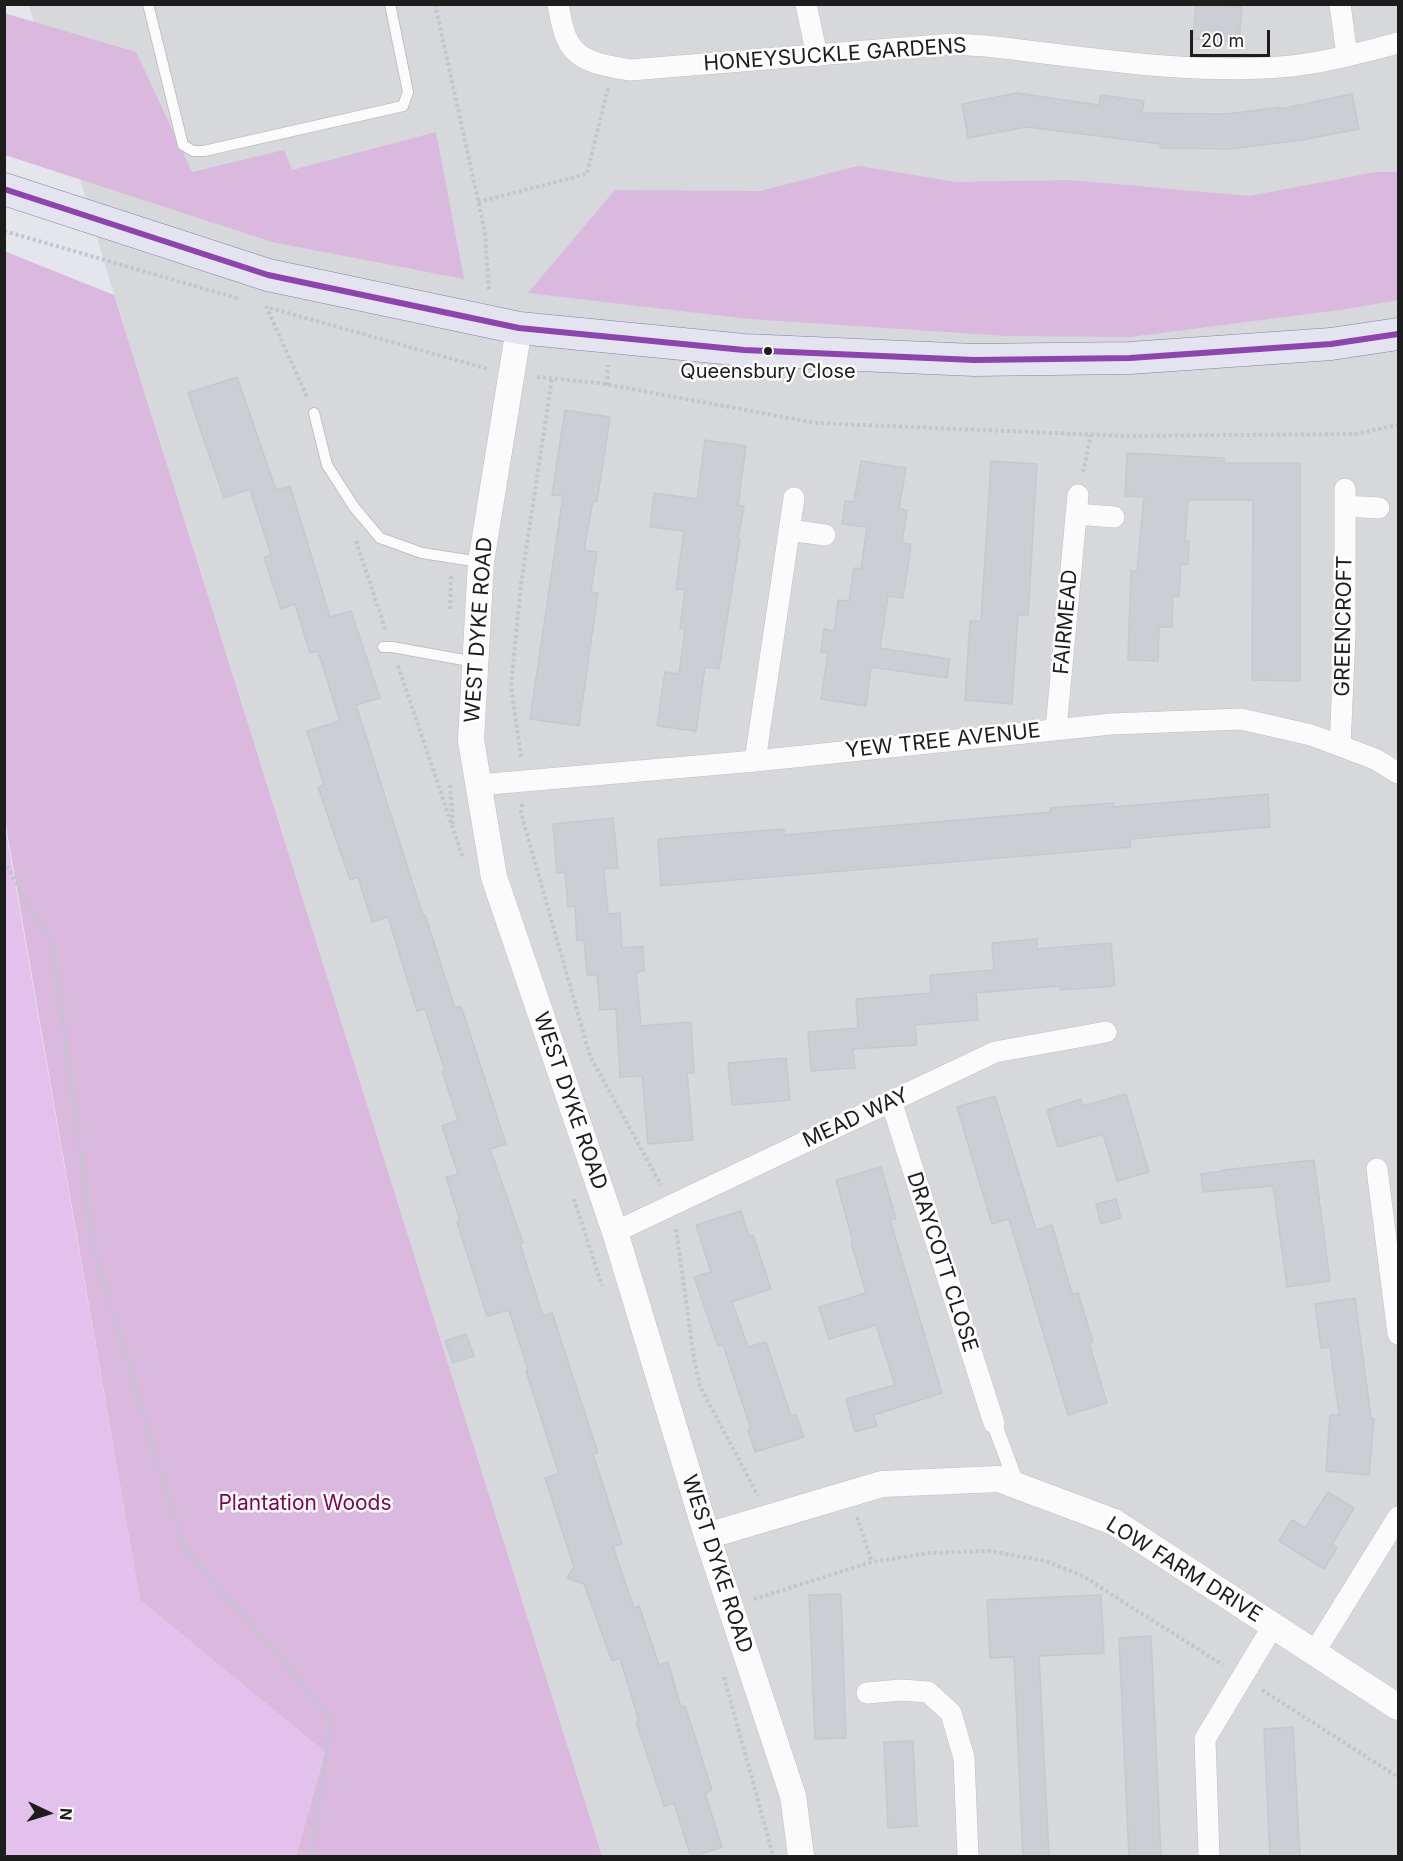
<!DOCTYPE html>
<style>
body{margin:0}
#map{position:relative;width:1403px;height:1861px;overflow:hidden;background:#e5e5ec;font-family:Inter,sans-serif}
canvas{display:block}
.frame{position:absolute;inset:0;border:6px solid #1d1d1d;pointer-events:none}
.north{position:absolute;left:18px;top:1783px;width:60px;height:60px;-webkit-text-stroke:4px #fff;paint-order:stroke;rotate:94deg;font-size:16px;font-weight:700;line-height:24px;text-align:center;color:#1d1d1d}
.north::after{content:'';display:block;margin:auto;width:21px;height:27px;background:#1d1d1d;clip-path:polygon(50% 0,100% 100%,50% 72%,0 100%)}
.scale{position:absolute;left:1190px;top:30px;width:80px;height:27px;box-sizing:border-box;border:3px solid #1d1d1d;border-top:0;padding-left:8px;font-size:18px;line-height:21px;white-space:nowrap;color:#1d1d1d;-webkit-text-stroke:4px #fff;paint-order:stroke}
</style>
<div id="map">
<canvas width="1403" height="1861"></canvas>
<div class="frame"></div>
<div class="north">N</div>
<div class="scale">20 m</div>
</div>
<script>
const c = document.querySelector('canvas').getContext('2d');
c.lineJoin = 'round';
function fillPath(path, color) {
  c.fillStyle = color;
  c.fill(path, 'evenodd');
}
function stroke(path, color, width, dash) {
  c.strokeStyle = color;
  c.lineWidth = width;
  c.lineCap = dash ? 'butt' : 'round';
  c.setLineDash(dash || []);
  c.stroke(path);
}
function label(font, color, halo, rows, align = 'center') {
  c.font = font + ' Inter,sans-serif';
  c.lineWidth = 5;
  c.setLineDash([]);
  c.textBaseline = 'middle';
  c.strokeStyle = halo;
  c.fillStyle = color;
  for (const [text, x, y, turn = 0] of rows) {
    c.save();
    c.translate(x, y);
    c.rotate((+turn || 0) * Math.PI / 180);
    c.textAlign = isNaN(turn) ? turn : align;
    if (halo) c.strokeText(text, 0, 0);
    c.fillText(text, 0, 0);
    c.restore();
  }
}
fillPath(new Path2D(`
 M29,5H1398V1856H602L114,295Z`), '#d7d8db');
fillPath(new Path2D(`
 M4,820L140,1600L325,1752L296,1856H5Z`), '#e3c1ed');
fillPath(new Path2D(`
 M4,13L136,52L192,172L284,150L292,170L436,132L464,279L272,242L5,155Z
 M858,166L957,182L1070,180L1249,196L1376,172H1398V300L1347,309L1130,337L1007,336L749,319L528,293L615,190L760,191Z
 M4,251L114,295L602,1856H296L325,1752L140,1600L5,820Z`), '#dbb8dd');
const building = new Path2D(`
 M1196,4L1242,7L1239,42L1193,39Z
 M1017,93L1099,105L1101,95L1144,101L1142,113L1226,114L1280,107V109L1352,94L1359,129L1302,140L1229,149L1160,148V144L1027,127L968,138L962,104Z
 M237,377L276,490L290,486L330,617L351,611L380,698L356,705L423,916L425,915L455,1008L461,1006L506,1144L490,1149L523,1243L520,1244L543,1316L552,1313L598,1453L593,1454L622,1544L613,1547L634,1608L639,1606L659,1665L668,1662L681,1707L685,1706L712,1790L705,1793L722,1847L691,1857L674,1803L664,1806L636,1722L639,1721L620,1658L612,1661L584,1584L567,1578L574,1567L545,1478L559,1474L526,1371L528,1370L509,1310L487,1316L457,1222L460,1221L446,1177L458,1174L442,1126L458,1120L442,1071H445L425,1009L417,1011L388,917L372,922L358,877L350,880L318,787L324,785L307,731L340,721L318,651L310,653L295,604L281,609L264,558L271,555L250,489L224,498L188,393Z
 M565,410L610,417L597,502L593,501L584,550L597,552L591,592L598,593L579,726L530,719L563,496L552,495Z
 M705,440L746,446L738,505L744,506L738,539H740L719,669L705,667L696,731L657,726L665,672L679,674L685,629L680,628L685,590L676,589L684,531L650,527L654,493L697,499Z
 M1127,453L1224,458V463H1300V681L1252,680L1253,500H1188L1185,541H1189L1188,564H1181L1179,596H1173L1172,627H1159L1158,661L1128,660L1131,571H1137L1144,497L1125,496Z
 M861,461L906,468L899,509L907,510L902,543L911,544L909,560L903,598L888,596L880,648L950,659L947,678L871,667L866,706L821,699L828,653L821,652L824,629L834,631L838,600L849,601L854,568L861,569L867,527L842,524L845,501L854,502Z
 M991,461L1037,464L1028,615H1018L1012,704L965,700L970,621H981Z
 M1268,794L1270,827L1130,839L1131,847L661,886L658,839L784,829V835L1051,812L1050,808L1113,803V807Z
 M613,818L618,868L604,869L608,914L620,913L622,948L643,946L644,971L636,972L641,1026L691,1022L694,1073H687L693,1140L648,1144L642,1076L620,1077L616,1009L600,1010L597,975H587L584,940L577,941L575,906L568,907L565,872L557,873L553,824Z
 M1037,939V949L1111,943L1115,986L1060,990V986L976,993L978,1020L915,1025L917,1045L853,1049L855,1068L811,1071L808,1032L858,1028L856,999L931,993L930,975L994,970L992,943Z
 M786,1058L790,1100L732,1105L728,1063Z
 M1126,1094L1149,1172L1117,1181L1103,1134L1058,1147L1047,1110L1081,1099L1083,1106Z
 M995,1096L1036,1230L1052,1225L1072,1294L1078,1293L1093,1342L1089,1343L1107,1403L1068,1415L1009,1219L992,1224L957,1107Z
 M1314,1160L1330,1281L1287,1287L1273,1186L1203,1192L1201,1174L1223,1171V1170Z
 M881,1167L896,1219L890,1220L942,1393L874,1415L877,1426L855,1432L846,1399L895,1385L876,1325L829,1339L819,1307L866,1293L851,1242H853L836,1180Z
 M1116,1199L1121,1218L1101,1224L1096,1204Z
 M741,1211L749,1236L753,1235L771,1289L732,1302L748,1347L766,1342L791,1416L796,1415L804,1437L755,1452L748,1430L751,1429L723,1345L718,1346L694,1277L711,1272L696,1225Z
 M1355,1298L1371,1418L1374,1419L1369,1475L1326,1471L1330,1415H1339L1330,1347L1321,1348L1315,1304Z
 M466,1334L474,1356L453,1363L445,1341Z
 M1328,1492L1354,1508L1332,1544L1337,1548L1324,1569L1279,1541L1292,1520L1305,1528Z
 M841,1594L846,1738L815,1739L809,1595Z
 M1101,1595L1104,1653L1039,1656L1049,1857H1023L1014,1657L990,1658L987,1600Z
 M1151,1636L1161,1857H1129L1119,1638Z
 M1293,1727L1300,1857H1270L1264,1729Z
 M913,1741L917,1826L888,1828L884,1742Z`);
fillPath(building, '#cdced4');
stroke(building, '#c6c8cf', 1.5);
const service = new Path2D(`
 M148,4L183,145L193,151H204L403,106L408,92L390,4
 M314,413L327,465L354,507L380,538L422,553L480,562
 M383,647H392L475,662`);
const pedestrian = new Path2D(`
 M994,1423L1017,1485`);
const minor = new Path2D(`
 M558,4C560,15 562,27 566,37C576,63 606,66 630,70L952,44L986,46C1087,57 1190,76 1291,66C1328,62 1363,52 1398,43
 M806,4L817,56
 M1340,4L1347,56
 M1345,506L1379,508
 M1076,514L1114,517
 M789,530L825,535
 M1056,729L1078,495
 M1340,746L1345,635V489
 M755,761L794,498
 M478,785L755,761L1111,724L1241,719L1311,735L1375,759L1398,773
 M891,1101L994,1423
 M1377,1169L1398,1334
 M615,1232L995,1052L1106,1032
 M1314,1653L1398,1517
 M867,1693L901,1690L928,1692L951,1713L964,1758L968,1856
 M1209,1856L1205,1739L1273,1626`);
const tertiary = new Path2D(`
 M519,328L481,562L471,740L494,877L615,1232L707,1536L793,1796L801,1856
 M707,1536L882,1484L999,1479L1114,1522L1398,1707`);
const primary = new Path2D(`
 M4,189L268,275L519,328L744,350L974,360L1130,358L1331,344L1398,334`);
stroke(service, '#c0c0c3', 12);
stroke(pedestrian, '#c0c0c3', 16);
stroke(minor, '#c0c0c3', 22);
stroke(tertiary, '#c0c0c3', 27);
stroke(primary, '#8282a2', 33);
stroke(new Path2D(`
 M435,4L485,232L489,292
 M478,202L587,174L608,88
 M4,231L240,299
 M266,306L308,399
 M270,308L488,369
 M537,377L599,383L816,423L1125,436L1355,434L1398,425
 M607,385L608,365
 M1083,472L1091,435
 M356,541L386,631
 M450,609L451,575
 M398,666L463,858
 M521,757L511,686L521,584L552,378
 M450,785L453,825
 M522,804L521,813L590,1056L661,1185
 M4,861L53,947L93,1247L183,1547L283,1661L331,1719L311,1856
 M574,1199L602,1286
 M676,1229L694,1359L700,1386L758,1496
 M857,1517L872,1562
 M754,1599L872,1562L929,1553L990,1551L1045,1561L1081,1575L1223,1665
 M724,1677L773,1855
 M1262,1690L1398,1777`), '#bec7cf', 4, [3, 3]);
stroke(service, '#fbfbfc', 10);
stroke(pedestrian, '#fbfbfc', 15);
stroke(minor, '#fbfbfc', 21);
stroke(tertiary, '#fbfbfc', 26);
stroke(primary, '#e3e4f0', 32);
stroke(new Path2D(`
 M4,189L268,275L519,328L744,350L974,360L1130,358L1331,344L1398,334`), '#8e44ad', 6);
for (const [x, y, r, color] of [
 [768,351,5,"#1d1d1d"]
]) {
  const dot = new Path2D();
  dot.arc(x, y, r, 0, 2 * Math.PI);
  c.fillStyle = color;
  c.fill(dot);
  stroke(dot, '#fff', 2);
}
label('20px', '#1d1d1d', '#fff', [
 ["Queensbury Close",768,372]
]);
label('21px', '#1d1d1d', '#fff', [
 ["HONEYSUCKLE GARDENS",835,55,-4],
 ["FAIRMEAD",1066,622,-85],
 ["GREENCROFT",1344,626,-89],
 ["WEST DYKE ROAD",479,630,-86],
 ["YEW TREE AVENUE",943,741,-6],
 ["WEST DYKE ROAD",570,1101,71],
 ["MEAD WAY",856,1118,-25],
 ["DRAYCOTT CLOSE",942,1262,72],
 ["WEST DYKE ROAD",717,1564,72],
 ["LOW FARM DRIVE",1184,1570,32]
]);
label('21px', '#84024f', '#fff', [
 ["Plantation Woods",305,1504]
]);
</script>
